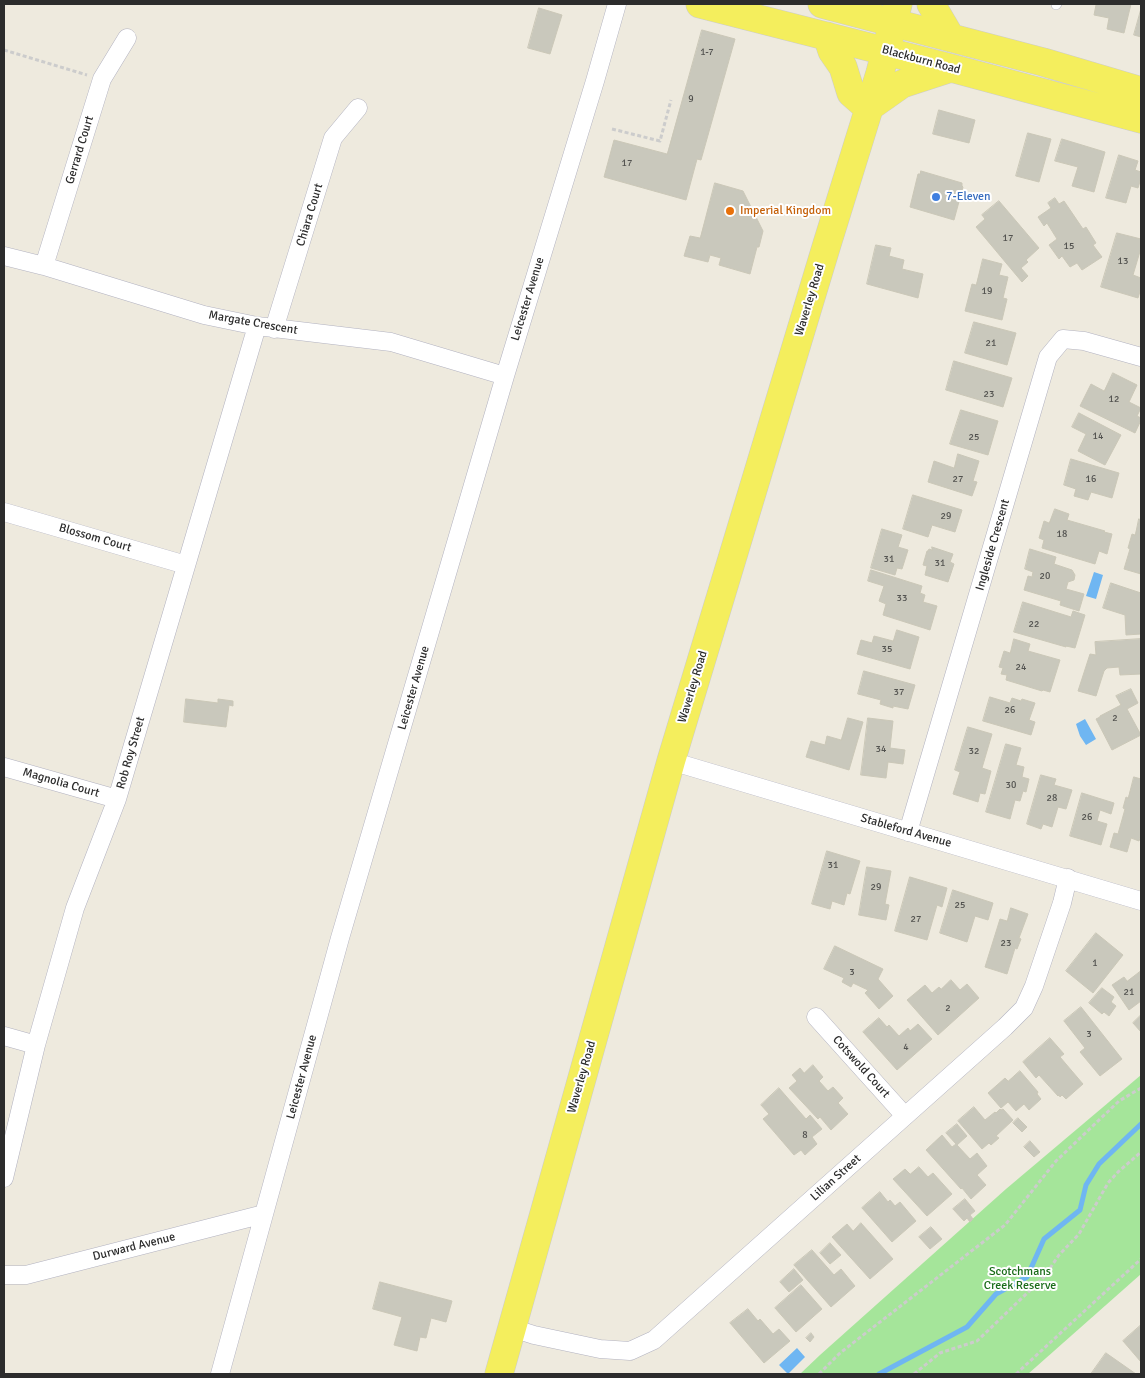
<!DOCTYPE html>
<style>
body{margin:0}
#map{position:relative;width:1145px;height:1378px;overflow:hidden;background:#eeeade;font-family:Signika,sans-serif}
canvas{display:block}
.frame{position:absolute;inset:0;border:5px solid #2c2c2c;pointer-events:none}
</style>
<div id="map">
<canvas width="1145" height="1378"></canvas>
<div class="frame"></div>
</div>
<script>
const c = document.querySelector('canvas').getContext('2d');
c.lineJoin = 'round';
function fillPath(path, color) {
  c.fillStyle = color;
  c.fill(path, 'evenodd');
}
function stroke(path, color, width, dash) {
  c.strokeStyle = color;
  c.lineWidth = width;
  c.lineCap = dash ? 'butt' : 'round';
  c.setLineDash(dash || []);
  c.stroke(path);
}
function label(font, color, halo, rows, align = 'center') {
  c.font = font + ' Signika,sans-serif';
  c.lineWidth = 4;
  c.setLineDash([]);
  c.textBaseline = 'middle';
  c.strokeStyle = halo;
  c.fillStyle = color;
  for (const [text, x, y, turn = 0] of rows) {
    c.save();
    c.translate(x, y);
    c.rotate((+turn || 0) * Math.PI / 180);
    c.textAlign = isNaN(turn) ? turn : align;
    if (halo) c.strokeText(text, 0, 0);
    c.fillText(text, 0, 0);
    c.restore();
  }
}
fillPath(new Path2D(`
 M1141,1075V1274L1028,1374H800L820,1355L1006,1189Z`), '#a5e59a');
fillPath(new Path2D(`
 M1094,572L1103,575L1096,599L1086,596Z
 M1085,719L1096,739L1086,745L1080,736L1076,724Z
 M797,1348L805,1357L788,1374L779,1365Z`), '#6fb6f2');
stroke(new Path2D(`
 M879,1374L967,1327L996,1294L1027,1277L1044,1239L1080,1210L1086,1185L1099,1164L1141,1124`), '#6fb6f2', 5);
const building = new Path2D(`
 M1089,4H1131L1124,33L1107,29L1109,18L1094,15L1096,5Z
 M539,8L562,15L550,54L528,48Z
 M1141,9V37L1134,35Z
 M702,30L735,39L701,160L697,159L686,200L604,177L614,140L667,154Z
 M939,110L975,120L969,143L933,134Z
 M1028,133L1051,139L1039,182L1016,176Z
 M1062,139L1105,152L1094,192L1072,186L1078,167L1055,161Z
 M1119,155L1138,161L1135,170L1141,172V178L1138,188L1131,186L1126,203L1106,198Z
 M921,171L962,183V186L963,187L954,220L910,207L918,174H920Z
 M715,183L743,191L763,231L759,247H757L750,274L719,265L721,258L710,255L708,262L684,256L690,236L700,238Z
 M1055,198L1059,204L1064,201L1083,229L1086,227L1096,243L1093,245L1102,257L1082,270L1077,263L1070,267L1062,256L1059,259L1049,245L1057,239L1047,223L1044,226L1038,217L1051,208L1048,203Z
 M999,201L1039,248L1026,260L1028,262L1021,268L1028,276L1022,282L976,227L985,219L982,215Z
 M1117,233L1141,239V248L1133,275L1141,278V288L1138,298L1101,287Z
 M876,245L891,248L889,256L904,260L902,269L923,274L918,298L867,284Z
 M983,259L1002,264L999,275L1008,277L1003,298L1007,299L1002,320L965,311L972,284L976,285Z
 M974,322L1016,333L1007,365L965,353Z
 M954,361L1012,378L1003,407L946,390Z
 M1113,373L1137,385L1129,402L1141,408L1137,416L1141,418V420L1135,433L1080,406L1091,384L1104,391Z
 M961,410L998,421L988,455L950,444Z
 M1079,413L1121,435L1105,465L1078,451L1086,434L1072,427Z
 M958,454L979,461L973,481L977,482L972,496L928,482L934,461L954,468Z
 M1071,459L1119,473L1112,498L1091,492L1088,500L1074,496L1076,489L1064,485Z
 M913,495L962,510L955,532L932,525L928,537L903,529Z
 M1055,509L1069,514L1067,520L1105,531L1104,532L1112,534L1107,554L1099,551L1095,564L1042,548L1044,540L1039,538L1044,521L1049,523Z
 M1139,519L1141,520V574L1124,569L1130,549L1128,548L1132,534L1135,535Z
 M882,529L902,535L898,547L908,550L902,569L897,568L895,575L871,568Z
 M932,547L953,554L950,562L954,564L948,582L925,575L927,566L923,565L927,551H928L929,549L932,550Z
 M1030,549L1056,557L1054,564L1072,570L1075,575L1074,580L1068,582L1066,589L1084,594L1079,611L1060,605L1061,601L1024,590L1028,576L1032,577L1033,572L1025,569Z
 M871,570L922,586L920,593L925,595L923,602L937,606L930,630L883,615L886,604L879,601L884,586L868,581Z
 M1111,583L1141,593V634L1126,635L1125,615L1103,608Z
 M1023,602L1071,617L1073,611L1085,615L1075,648L1066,646V647L1014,632Z
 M897,630L919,637L910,669L857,654L861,640L872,643L874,636L893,641Z
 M1014,639L1030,644L1028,651L1060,660L1050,692L1043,690L1042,691L1006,680L1007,675L1001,674L1003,668L999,667L1004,651L1010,653Z
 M1141,639V674L1120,675L1119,667L1107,668L1104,671L1096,696L1078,691L1090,654L1096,655L1095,642Z
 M864,671L915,685L908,709L893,706V708L880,704L881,700L858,694Z
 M1131,689L1138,703L1127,709L1141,735L1112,750L1096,719L1100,717V716L1121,705L1116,696Z
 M990,697L1010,703L1012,698L1021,701L1022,699L1035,703L1029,720L1035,722L1031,735L983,721Z
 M186,699L218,703V699L233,701V706L229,705L226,727L184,722Z
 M848,718L863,722L849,770L806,757L811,741L825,745L827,736L841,740Z
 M868,718L893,721L890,748L905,750L903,764L888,762L886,778L861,775Z
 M968,727L992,734L982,768L991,771L985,794L980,793L978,802L953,794L960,772L955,770Z
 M1006,744L1021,748L1016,765L1024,767L1022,777L1029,779L1026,792L1023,791L1020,801L1015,800L1010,819L986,812Z
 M1041,775L1056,779L1054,785L1072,790L1066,809L1058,807L1052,827L1043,824L1041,829L1027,824Z
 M1134,777L1141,779V835L1139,841L1131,838L1127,852L1110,847L1114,833L1118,834L1125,809L1123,808L1126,797L1128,798Z
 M1082,793L1114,803L1111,814L1100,810L1097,821L1107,824L1101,845L1070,836Z
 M827,851L860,861L850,894L847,893L844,905L832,901L830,909L812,904Z
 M867,867L891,871L885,904L889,905L886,920L859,915Z
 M910,877L947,888L942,907L937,905L927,940L895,931Z
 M953,890L993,903L988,920L975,916L967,942L940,933Z
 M1011,908L1028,914L1019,938L1021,939L1017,949L1015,948L1007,974L985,967L1000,919L1007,921Z
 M1096,933L1123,955L1093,993L1066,971Z
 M835,946L883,969L878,979L893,996L879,1009L865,993L868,990L853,983L851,987L842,982L844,978L824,969Z
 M1141,971V1001L1129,1010L1112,985L1124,977L1127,981Z
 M951,980L960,990L967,984L979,998L938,1035L907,1000L925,985L932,993L939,987L941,989Z
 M1102,988L1114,997L1111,1002L1116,1006L1109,1016L1104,1012L1102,1014L1089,1003Z
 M1081,1007L1122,1059L1100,1076L1080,1052L1085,1048L1064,1021Z
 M1141,1015V1032L1133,1023Z
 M879,1018L887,1027L889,1025L899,1036L908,1028L910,1031L918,1024L932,1039L897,1070L863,1032Z
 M1050,1038L1064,1054L1060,1057L1083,1084L1066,1099L1062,1095L1060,1097L1059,1095L1058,1096L1039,1075L1036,1078L1023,1062Z
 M813,1065L823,1077L819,1081L828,1091L833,1087L843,1098L838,1103L848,1114L831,1130L820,1117L818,1119L789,1088L797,1081L792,1075L800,1068L804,1073Z
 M1020,1071L1038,1092L1037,1094L1041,1099L1029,1110L1024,1104L1016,1111L1008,1102L1001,1108L988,1093L1005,1078L1008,1081Z
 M779,1088L806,1119L810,1115L822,1129L812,1137L817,1144L805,1155L801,1150L794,1155L763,1119L769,1114L761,1105Z
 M974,1107L985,1120L995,1112L996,1113L1000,1109L1001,1110L1003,1109L1013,1120L996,1136L999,1138L991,1145L989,1143L982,1149L958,1121Z
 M1018,1118L1027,1127L1022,1132L1013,1123Z
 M957,1124L967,1136L957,1145L970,1159L977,1153L987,1166L977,1175L986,1185L971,1199L962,1188L961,1189L926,1150L942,1135L952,1147L956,1144L946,1133Z
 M1030,1141L1040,1152L1034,1157L1024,1147Z
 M919,1167L928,1177L933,1173L952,1194L927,1216L893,1179L905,1169L910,1174Z
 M880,1192L888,1202L890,1200L895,1206L900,1202L916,1221L892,1242L862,1208Z
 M965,1199L975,1211L970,1215L973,1219L970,1222L967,1218L964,1221L953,1209Z
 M861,1223L893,1259L870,1279L832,1237L847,1224L853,1231Z
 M931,1227L942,1239L930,1249L919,1237Z
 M830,1243L841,1255L830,1264L820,1253Z
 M812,1250L834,1275L841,1269L855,1286L831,1307L794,1265Z
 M794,1269L803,1280L789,1292L780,1282Z
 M380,1282L452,1301L446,1322L431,1318L426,1338L420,1337L417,1351L394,1345L402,1317L373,1309Z
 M801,1285L822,1309L796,1332L775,1308Z
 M748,1309L758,1321L760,1319L773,1334L779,1329L790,1341L764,1363L730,1323Z
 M1141,1325V1362L1123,1341Z
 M811,1333L814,1337L810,1342L806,1338Z
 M1106,1353L1136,1374H1091Z`);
fillPath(building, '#c9c8bc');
stroke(building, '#cac7b7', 1);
const lane = new Path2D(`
 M1056,5L1057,4`);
const street = new Path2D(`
 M4,256L44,266L204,315L257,326L391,342L505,376
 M44,266L102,79L127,38
 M274,329L333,138L358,108
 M4,512L186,565
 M671,761L1141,901
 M4,767L117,799
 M908,832L1048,357L1063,339L1084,341L1141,357
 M816,1017L905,1116
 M4,1036L36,1045
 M4,1178L36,1045L75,908L117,799L257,326
 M4,1275H26L264,1214
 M512,1328L534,1335L600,1349L630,1351L654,1340L1005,1027L1024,1008L1034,986L1062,903L1068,878
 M220,1374L340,938L505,376L595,81L617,4`);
const primary = new Path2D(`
 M700,4L951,68L1141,119
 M822,4L1043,62L1141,91
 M931,4L951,38
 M827,36L832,51L843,67L851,93L868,108
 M868,108L902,84L951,68
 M499,1374L671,761L827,244L880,73L898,4`);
stroke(lane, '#b2b2c0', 10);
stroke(street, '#b2b2c0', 19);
stroke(primary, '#ccc', 29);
stroke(new Path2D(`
 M4,50L87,75
 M612,129L660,141L671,100
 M819,1374L840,1353L1005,1225L1056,1161L1119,1101L1141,1088
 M914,1374L940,1353L977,1341L1044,1277L1059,1255L1079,1234L1108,1183L1118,1172L1141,1152
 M1016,1374L1141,1259`), '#ccc', 3, [4, 2.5]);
stroke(lane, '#fff', 9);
stroke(street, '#fff', 18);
stroke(primary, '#f4ee5d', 28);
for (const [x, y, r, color] of [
 [936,197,5,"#3f7fe0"],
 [730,211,5,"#e8710a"]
]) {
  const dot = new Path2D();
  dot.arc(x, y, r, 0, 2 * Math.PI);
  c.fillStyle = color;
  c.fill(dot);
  stroke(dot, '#fff', 2);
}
label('10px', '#535350', null, [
 ["1-7",707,52],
 ["9",691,99],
 ["17",627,163],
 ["17",1008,238],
 ["15",1069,246],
 ["13",1123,261],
 ["19",987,291],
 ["21",991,343],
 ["23",989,394],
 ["12",1114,399],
 ["14",1098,436],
 ["25",974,437],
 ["27",958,479],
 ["16",1091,479],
 ["29",946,516],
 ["18",1062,534],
 ["31",889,559],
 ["31",940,563],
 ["20",1045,576],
 ["33",902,598],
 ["22",1034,624],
 ["35",887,649],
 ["24",1021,667],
 ["37",899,692],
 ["26",1010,710],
 ["2",1115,718],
 ["34",881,749],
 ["32",974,751],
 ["30",1011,785],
 ["28",1052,798],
 ["26",1087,817],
 ["31",833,865],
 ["29",876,887],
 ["25",960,905],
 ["27",916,919],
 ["23",1006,943],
 ["1",1095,963],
 ["3",852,972],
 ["21",1129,992],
 ["2",948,1008],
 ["3",1089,1034],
 ["4",906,1047],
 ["8",805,1135]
]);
label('12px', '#2c2c2c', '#fff', [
 ["Blackburn Road",921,60,15],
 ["Gerrard Court",80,150,-73],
 ["Chiara Court",310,215,-73],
 ["Leicester Avenue",528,299,-73],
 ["Waverley Road",810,300,-73],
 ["Margate Crescent",253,323,10],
 ["Blossom Court",95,538,16],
 ["Ingleside Crescent",993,545,-74],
 ["Waverley Road",693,687,-73],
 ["Leicester Avenue",414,688,-74],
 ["Rob Roy Street",131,753,-74],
 ["Magnolia Court",61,783,16],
 ["Stableford Avenue",906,831,16],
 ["Cotswold Court",861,1067,48],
 ["Leicester Avenue",302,1077,-75],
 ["Waverley Road",582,1077,-74],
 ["Lilian Street",836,1178,-42],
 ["Durward Avenue",134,1247,-14]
]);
label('12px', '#366cbe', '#fff', [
 ["7-Eleven",946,197]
], 'left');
label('12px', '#c56008', '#fff', [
 ["Imperial Kingdom",740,211]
], 'left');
label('12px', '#1a6c19', '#fff', [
 ["Scotchmans",1020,1272],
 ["Creek Reserve",1020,1286]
]);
</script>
